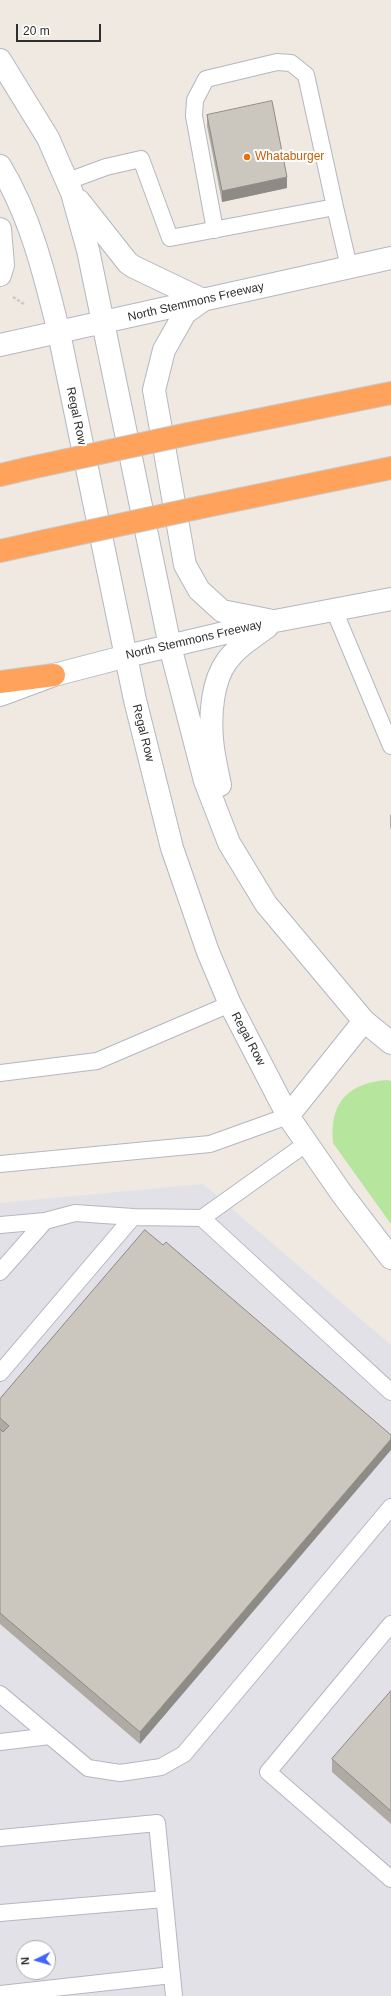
<!DOCTYPE html>
<style>
body{margin:0}
#map{position:relative;width:391px;height:1996px;overflow:hidden;background:#efe9e1;font-family:Helvetica,sans-serif}
canvas{display:block}
.north{position:absolute;left:16px;top:1940px;width:40px;height:40px;box-sizing:border-box;background:#fff;border:1px solid #ababab;border-radius:50%;rotate:265deg;font-size:11px;font-weight:700;line-height:16px;text-align:center;color:#2e2e2e}
.north::after{content:'';display:block;margin:auto;width:14px;height:18px;background:#4264fb;clip-path:polygon(50% 0,100% 100%,50% 72%,0 100%)}
.scale{position:absolute;left:16px;top:24px;width:85px;height:18px;box-sizing:border-box;border:2px solid #2e2e2e;border-top:0;padding-left:5px;font-size:12px;line-height:14px;white-space:nowrap;color:#2e2e2e;-webkit-text-stroke:3px #fff;paint-order:stroke}
</style>
<div id="map">
<canvas width="391" height="1996"></canvas>
<div class="north">N</div>
<div class="scale">20 m</div>
</div>
<script>
const c = document.querySelector('canvas').getContext('2d');
c.lineJoin = 'round';
function fillPath(path, color) {
  c.fillStyle = color;
  c.fill(path, 'evenodd');
}
function stroke(path, color, width, dash) {
  c.strokeStyle = color;
  c.lineWidth = width;
  c.lineCap = dash ? 'butt' : 'round';
  c.setLineDash(dash || []);
  c.stroke(path);
}
function label(font, color, halo, rows, align = 'center') {
  c.font = font + ' Helvetica,sans-serif';
  c.lineWidth = 4;
  c.setLineDash([]);
  c.textBaseline = 'middle';
  c.strokeStyle = halo;
  c.fillStyle = color;
  for (const [text, x, y, turn = 0] of rows) {
    c.save();
    c.translate(x, y);
    c.rotate((+turn || 0) * Math.PI / 180);
    c.textAlign = isNaN(turn) ? turn : align;
    if (halo) c.strokeText(text, 0, 0);
    c.fillText(text, 0, 0);
    c.restore();
  }
}
fillPath(new Path2D(`
 M203,1184L391,1345V1996H0V1203ZM24,1948H48V1972H24Z`), '#e3e1e8');
fillPath(new Path2D(`
 M387,1080L391,1081V1224L333,1143C329,1104 347,1083 387,1080Z`), '#b6e59e');
const lane = new Path2D(`
 M68,181L106,167L141,159L170,238L335,207L349,267
 M215,230L194,116L195,100L206,79L277,62L291,63L306,75L335,207
 M334,610L391,746
 M0,1073L97,1061L230,1004
 M0,1164L210,1144L288,1116
 M202,1218L391,1392
 M0,1225L45,1221
 M0,1272L45,1221L75,1213L133,1217
 M0,1373L133,1217L202,1218L307,1143
 M391,1624L268,1772L391,1879
 M0,1694L88,1768L120,1773L161,1767L184,1754L391,1507
 M0,1742L50,1736
 M0,1838L157,1823L174,1996
 M0,1913L164,1899
 M0,1994L172,1975`);
const secondary = new Path2D(`
 M0,60L48,138L72,193L88,250L170,646L205,781L229,843L266,904L364,1021L391,1043
 M0,166C31,217 45,276 59,333L135,700L172,848L208,952L230,1004L288,1116L342,1194L391,1258
 M79,201L128,263L134,267L203,300
 M0,229L3,265L0,275
 M202,301L185,313L164,350L154,390L185,565L199,590L222,611L268,620
 M0,345L391,258
 M0,695L54,675L127,656L275,621L391,599
 M220,785C217,770 213,754 212,739C210,715 212,681 227,661C237,647 253,637 267,627
 M288,1116L364,1021`);
const highway = new Path2D(`
 M188,434L391,393
 M0,475L30,468
 M202,507L391,468
 M0,551L45,541
 M0,682L54,675`);
stroke(lane, '#b4b7c1', 18);
stroke(secondary, '#b4b7c1', 24);
stroke(highway, '#c9c9c9', 24);
stroke(new Path2D(`
 M13,297L24,304`), '#c9c9c9', 2.5, [3, 2]);
stroke(lane, '#fff', 16);
stroke(secondary, '#fff', 22);
stroke(highway, '#ffa35c', 22);
const highwayBridge = new Path2D(`
 M30,468L188,434
 M45,541L202,507`);
stroke(highwayBridge, '#c9c9c9', 24, []);
stroke(highwayBridge, '#ffa35c', 22);
fillPath(new Path2D(`
 M207,115L287,188L222,202L207,126Z
 M391,814V830L390,827V815Z
 M145,1230L140,1744L0,1624V1399Z
 M391,1691V1824L332,1772V1759Z`), '#afaba4');
fillPath(new Path2D(`
 M287,177V188L222,202V191Z
 M391,1439V1450L140,1744V1732Z`), '#8e8b86');
const building = new Path2D(`
 M272,101L287,177L222,191L207,115Z
 M145,1230L163,1245L166,1242L391,1435V1439L140,1732L0,1613V1429L3,1432L9,1426L0,1418V1399Z
 M391,1691V1811L332,1759Z`);
fillPath(building, '#cbc7bf');
stroke(building, '#8e8b86', 1);
for (const [x, y, r, color] of [
 [247,157,4,"#e8710a"]
]) {
  const dot = new Path2D();
  dot.arc(x, y, r, 0, 2 * Math.PI);
  c.fillStyle = color;
  c.fill(dot);
  stroke(dot, '#fff', 1.5);
}
label('12px', '#c56008', '#fff', [
 ["Whataburger",255,157]
], 'left');
label('12px', '#2e2e2e', '#fff', [
 ["North Stemmons Freeway",196,302,-13],
 ["Regal Row",76,416,78],
 ["North Stemmons Freeway",194,640,-13],
 ["Regal Row",143,733,76],
 ["Regal Row",248,1039,62]
]);
</script>
